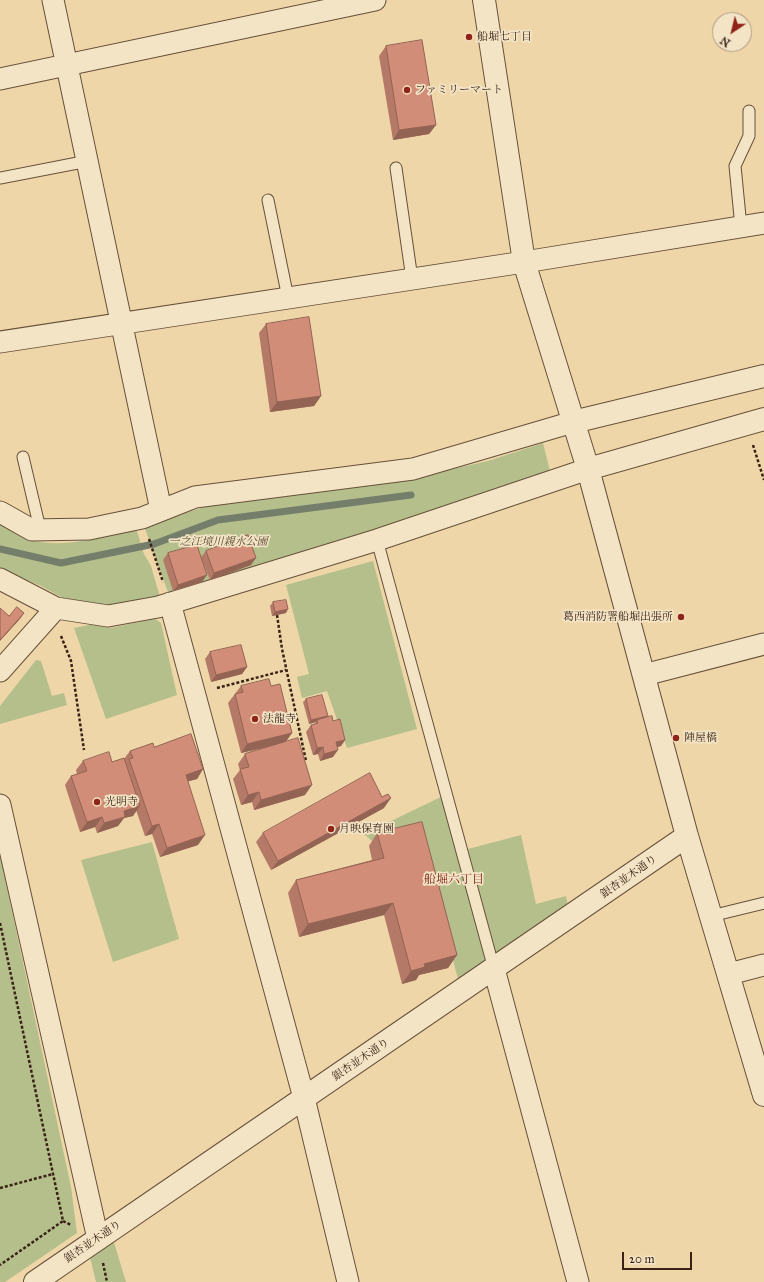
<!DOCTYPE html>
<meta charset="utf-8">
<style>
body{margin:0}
#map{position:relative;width:764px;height:1282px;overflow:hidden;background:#eed6a8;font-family:"IM FELL Great Primer",serif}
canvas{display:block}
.north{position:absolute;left:712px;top:12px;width:40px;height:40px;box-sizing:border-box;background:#f4e4c6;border:1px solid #aa9780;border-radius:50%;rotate:215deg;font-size:11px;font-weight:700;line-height:16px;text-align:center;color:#3a2316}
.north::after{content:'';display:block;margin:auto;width:14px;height:18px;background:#8f2418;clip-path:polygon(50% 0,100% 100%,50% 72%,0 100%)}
.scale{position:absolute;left:622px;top:1252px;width:70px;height:18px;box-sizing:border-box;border:2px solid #3a2316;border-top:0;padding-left:5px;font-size:12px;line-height:14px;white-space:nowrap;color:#3a2316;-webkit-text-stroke:3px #f4e4c6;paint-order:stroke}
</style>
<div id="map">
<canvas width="764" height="1282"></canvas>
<div class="north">N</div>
<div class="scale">20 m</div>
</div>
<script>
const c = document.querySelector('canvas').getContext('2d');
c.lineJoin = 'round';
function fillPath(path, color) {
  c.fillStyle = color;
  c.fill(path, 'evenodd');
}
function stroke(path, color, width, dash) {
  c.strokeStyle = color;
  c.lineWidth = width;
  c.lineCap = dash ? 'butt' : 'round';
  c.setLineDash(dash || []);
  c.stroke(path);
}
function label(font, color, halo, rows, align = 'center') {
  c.font = font + ' "IM FELL Great Primer","Noto Serif JP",serif';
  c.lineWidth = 3.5;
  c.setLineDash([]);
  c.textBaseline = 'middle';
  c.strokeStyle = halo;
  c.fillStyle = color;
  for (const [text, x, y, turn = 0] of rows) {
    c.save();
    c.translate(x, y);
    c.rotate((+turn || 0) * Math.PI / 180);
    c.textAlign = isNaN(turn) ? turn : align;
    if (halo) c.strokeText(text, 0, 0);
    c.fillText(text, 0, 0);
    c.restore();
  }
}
fillPath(new Path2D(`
 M543,443L551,475L169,595L144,526L214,504L310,491L341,489L439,472L488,461Z
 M0,525C9,530 18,536 27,539C63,550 102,537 136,528L144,554L151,566L160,597L113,606L63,598L41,586L0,569Z
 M373,561L417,729L347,748L327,691L302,698L297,677L309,674L286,585Z
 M155,619L161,623L177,695L106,719L74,628L94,624L110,628Z
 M36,660L41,661L52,696L64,693L67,705L0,724V706Z
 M443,796L488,966L459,983L419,831L373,842L364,834Z
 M521,835L536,904L566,896L569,911L499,957L493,948L468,849Z
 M152,842L179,939L113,962L81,860Z
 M0,855L71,1187L77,1233L5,1282H0Z
 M112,1236L126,1282H96L89,1253Z`), '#b4bf8b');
stroke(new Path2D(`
 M0,549L61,563L154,544L218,520L411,495`), '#747e6b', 7);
const service = new Path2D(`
 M396,168L412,279
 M0,178L88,161
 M268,200L288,298
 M741,227L735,166L749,136V111
 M23,457L40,529
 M377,540L494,969
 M711,916L764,903`);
const minor = new Path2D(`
 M53,0L161,510
 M0,79L375,0
 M0,342L537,260L764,223
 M0,512L32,530L89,529L142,518L195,497L413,469L573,422
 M0,579L56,608L108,616L158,607L377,540L588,469
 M170,603L304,1098L348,1282
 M0,671L56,608
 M644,675L764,644
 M0,805L98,1239
 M494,969L578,1282
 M729,974L764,965`);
const tertiary = new Path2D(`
 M484,0L524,262L588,469L687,836L764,1095
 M573,422L764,376
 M588,469L764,419
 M35,1282L687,836`);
stroke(service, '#67503a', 13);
stroke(minor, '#67503a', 23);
stroke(tertiary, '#67503a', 24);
stroke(new Path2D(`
 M753,445L764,480
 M149,539L163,582
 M277,615L282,649L306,761
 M61,636L71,661L84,750
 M217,688L286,670
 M0,923L63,1221L0,1265
 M0,1188L53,1174
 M63,1221L71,1225
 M103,1263L107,1282`), '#3a2316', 2.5, [3, 2]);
stroke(service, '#f4e4c6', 11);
stroke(minor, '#f4e4c6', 21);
stroke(tertiary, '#f4e4c6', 22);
fillPath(new Path2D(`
 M386,46L436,125L429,134L393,140L379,56Z
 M266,324L321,396L314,406L270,412L259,333Z
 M206,551L251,565L210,580L203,562L202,582L173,591L163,560L168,553L201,557Z
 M273,602L286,613L272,616L270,606Z
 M210,652L247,667L242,674L211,682L205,659Z
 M241,686H271L292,733L285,742L305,795L254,810L252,802L241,805L233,779L240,770L238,764L245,754L278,744L241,753L228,703Z
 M306,699L328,716L326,718L333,721L345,740L341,746L337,747L333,757L320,761L318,754L313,755L306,732L311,725L315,724L316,722L309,724L303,702Z
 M154,747L203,769L197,779L188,781L198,845L160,857L152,834L145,836L136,810L133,816L124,818L118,826L97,833L95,827L80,832L65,785L71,776L77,774L76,770L83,761L112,762L124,759L130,751Z
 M382,797L384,808L271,870L256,842L263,833Z
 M377,833L457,955L448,968L419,975L416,980L402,984L384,915L299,937L288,893L296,880L372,860L369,846Z`), '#b57967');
fillPath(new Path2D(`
 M436,125L429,134L393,140L399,130Z
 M321,396L314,406L270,412L277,402Z
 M256,558L251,565L210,580L214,573Z
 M207,575L202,582L173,591L178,585Z
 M288,609L286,613L272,616L275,612Z
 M24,613L20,619L0,641V640Z
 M247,667L242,674L211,682L216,675Z
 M328,716L325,719L317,720L316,722L309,724L311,720Z
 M292,733L285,743L241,753L247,744Z
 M345,740L341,746L331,749L336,742Z
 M323,747L318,754L313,755L317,748Z
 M338,750L333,757L320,761L324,754Z
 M203,769L197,779L179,784L186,775Z
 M312,785L305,795L254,810L261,800Z
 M259,792L252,802L241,805L248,795Z
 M391,798L384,808L271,870L278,861Z
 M140,806L133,816L124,818L118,826L97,833L104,823L124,811Z
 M102,817L95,827L80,832L87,822Z
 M159,824L152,834L145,836L152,826Z
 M205,835L198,845L160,857L167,848Z
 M393,903L384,915L299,937L308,924Z
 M457,955L448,968L419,975L416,980L402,984L411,971L424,964Z`), '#936354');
const building = new Path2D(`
 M422,40L436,125L399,130L386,46Z
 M309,317L321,396L277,402L266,324Z
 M248,535L256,558L214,573L206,551Z
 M197,545L207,575L178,585L168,553Z
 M286,600L288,609L275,612L273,602Z
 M17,607L24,613L0,640V608L9,616Z
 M241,645L247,667L216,675L210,652Z
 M269,679L271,686L280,684L292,733L247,744L235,694L243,692L241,686Z
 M322,695L328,716L311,720L306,699Z
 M332,716L333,721L340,719L345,740L336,742L338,750L324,754L323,747L317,748L311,725L318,723L317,720Z
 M191,734L203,769L186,775L205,835L167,848L159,824L152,826L129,759L133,758L130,751L153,743L154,747Z
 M298,738L312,785L261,800L259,792L248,795L240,769L249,767L245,754Z
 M109,752L112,762L124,758L140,806L124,811L125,817L104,823L102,817L87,822L71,776L87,771L83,761Z
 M370,773L382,797L388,794L391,798L278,861L263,833Z
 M422,822L457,955L424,964L425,967L411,971L393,903L308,924L296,880L384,858L377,833Z`);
fillPath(building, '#d28d78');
stroke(building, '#936354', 1);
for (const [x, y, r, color] of [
 [469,37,4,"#8f2418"],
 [407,90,4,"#8f2418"],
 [681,617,4,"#8f2418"],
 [255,719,4,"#8f2418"],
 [676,738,4,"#8f2418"],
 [97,802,4,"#8f2418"],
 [331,829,4,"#8f2418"]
]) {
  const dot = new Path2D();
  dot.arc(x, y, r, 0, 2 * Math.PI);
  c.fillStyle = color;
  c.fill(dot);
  stroke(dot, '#f4e4c6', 1.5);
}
label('11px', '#3a2316', '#f4e4c6', [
 ["船堀七丁目",477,37],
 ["ファミリーマート",415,90],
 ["葛西消防署船堀出張所",673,617,"right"],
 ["法龍寺",263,719],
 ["陣屋橋",684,738],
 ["光明寺",105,802],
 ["月映保育園",339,829]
], 'left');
label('italic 11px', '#584a33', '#f4e4c6', [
 ["一之江境川親水公園",218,542]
]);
label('11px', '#3a2316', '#f4e4c6', [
 ["銀杏並木通り",629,877,-35],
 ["銀杏並木通り",361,1060,-34],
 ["銀杏並木通り",93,1242,-34]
]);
label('12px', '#7a1f14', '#f4e4c6', [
 ["船堀六丁目",454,880]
]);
</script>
